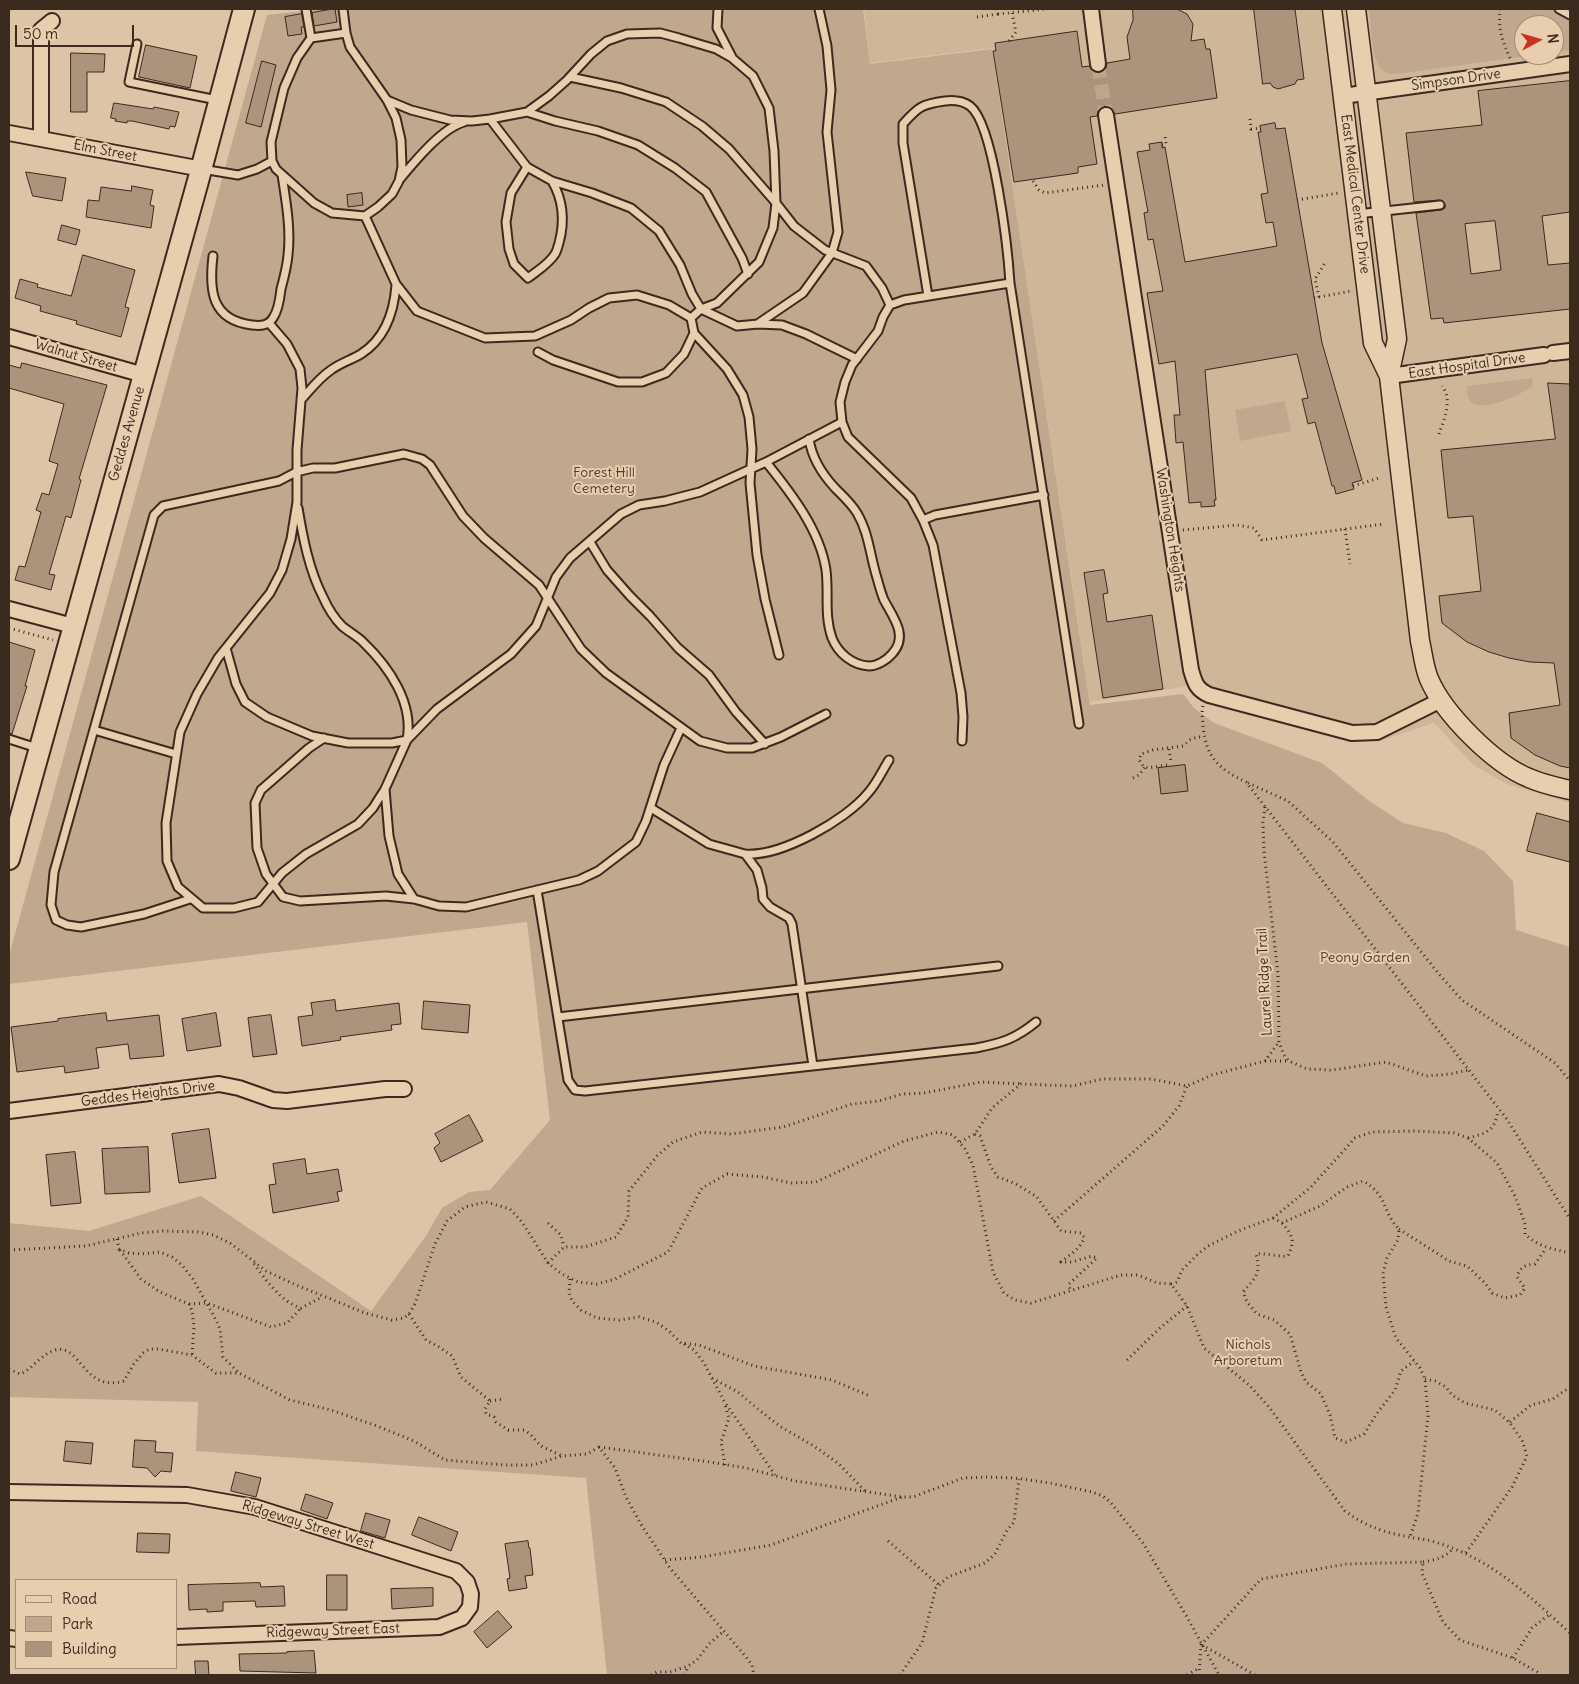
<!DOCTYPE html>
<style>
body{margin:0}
#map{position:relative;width:1579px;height:1684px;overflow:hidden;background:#ddc4a6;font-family:Delius,sans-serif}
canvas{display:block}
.frame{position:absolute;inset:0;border:10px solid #3b2a1e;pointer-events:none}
.legend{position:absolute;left:15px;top:1579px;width:162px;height:90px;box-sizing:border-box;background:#e7ceaf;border:1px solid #a28c75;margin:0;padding:6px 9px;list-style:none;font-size:15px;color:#3b2a1e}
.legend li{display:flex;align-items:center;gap:10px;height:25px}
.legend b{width:25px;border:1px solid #a28c75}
.north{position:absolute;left:1514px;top:15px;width:50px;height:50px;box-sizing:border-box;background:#e7ceaf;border:1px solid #a28c75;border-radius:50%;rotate:84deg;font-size:14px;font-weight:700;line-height:20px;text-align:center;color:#3b2a1e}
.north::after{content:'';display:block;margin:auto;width:18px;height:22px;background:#c8321e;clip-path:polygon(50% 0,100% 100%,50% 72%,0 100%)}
.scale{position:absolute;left:15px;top:25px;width:119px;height:22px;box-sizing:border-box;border:2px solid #3b2a1e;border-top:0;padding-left:6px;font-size:15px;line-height:18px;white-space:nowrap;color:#3b2a1e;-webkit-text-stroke:4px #e7ceaf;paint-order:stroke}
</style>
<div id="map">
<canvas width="1579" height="1684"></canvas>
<div class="frame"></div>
<ul class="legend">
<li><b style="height:6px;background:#e7ceaf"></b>Road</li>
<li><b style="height:14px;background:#bfa88d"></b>Park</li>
<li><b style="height:14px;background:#aa947c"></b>Building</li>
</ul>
<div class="north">N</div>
<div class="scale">50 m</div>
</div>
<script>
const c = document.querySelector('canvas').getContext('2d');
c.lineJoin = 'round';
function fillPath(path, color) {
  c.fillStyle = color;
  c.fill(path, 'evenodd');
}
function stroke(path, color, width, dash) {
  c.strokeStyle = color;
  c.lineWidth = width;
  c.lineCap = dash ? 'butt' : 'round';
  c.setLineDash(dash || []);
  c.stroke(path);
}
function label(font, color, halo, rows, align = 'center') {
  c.font = font + ' Delius,sans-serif';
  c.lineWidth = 4;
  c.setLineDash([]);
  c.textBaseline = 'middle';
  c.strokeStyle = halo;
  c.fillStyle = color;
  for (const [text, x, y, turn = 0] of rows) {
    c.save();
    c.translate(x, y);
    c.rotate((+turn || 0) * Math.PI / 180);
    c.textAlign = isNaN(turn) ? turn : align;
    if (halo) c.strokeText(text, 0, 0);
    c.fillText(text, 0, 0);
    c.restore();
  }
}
fillPath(new Path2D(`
 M864,9H1570V803L1507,784L1473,765L1434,723L1380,741L1340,739L1210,702L1188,686L1090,702L992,48L870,63ZM1524,25H1554V55H1524Z`), '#ceb699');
fillPath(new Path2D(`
 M320,9H863L870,64L992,49L1090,705L1183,694L1194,708L1214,723L1322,763L1368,800L1403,823L1446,833L1484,851L1513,881L1516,930L1570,947V1675H607L586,1478L196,1451L198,1402L9,1397V1223L89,1231L201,1196L371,1311L426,1236L442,1208L469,1192L490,1190L550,1120L527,922L9,984V956L267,15Z
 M1369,9H1570V50L1554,52V25H1524V55H1533L1397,74C1391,74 1387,74 1382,70C1371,60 1371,24 1369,9Z
 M1533,378L1532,386C1521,395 1483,413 1471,402C1467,398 1467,391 1467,386Z
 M1285,401L1291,431L1240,441L1235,410Z`), '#bfa88d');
const building = new Path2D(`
 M335,9L337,22L314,26L312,13Z
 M1133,9H1177L1187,14L1193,24L1191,41L1204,39L1206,49H1210L1217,98L1115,114L1110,107L1104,106L1098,111L1097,116L1090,117L1097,164L1078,167V173L1014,182L993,51H996L995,43L1077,31L1082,67L1089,66L1094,72L1100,73L1106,68L1107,63L1130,59L1127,37L1133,20Z
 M1254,9H1295L1304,79L1297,80L1295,84L1278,89L1273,87L1270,83L1263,84Z
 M302,14L304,27H301L302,34L288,36L285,17Z
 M146,45L197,56L190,88L139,77Z
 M71,53L105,54L104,72H87V112H71Z
 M262,61L276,65L261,127L246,123Z
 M1570,81V212L1542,216L1548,265L1570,263V309L1444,323L1443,318L1431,319L1416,213L1441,210L1445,208V204L1440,200L1414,202L1406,133L1482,125L1478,91ZM1495,221L1501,270L1471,274L1465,224Z
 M114,103L153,109L154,107L179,112L175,127L170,126L169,129L132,121H127V123L115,121L116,119L111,118Z
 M1275,123L1276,129L1285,128L1322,343L1362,480L1352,483L1354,489L1336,494L1334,486H1332L1315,422L1308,424L1302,399L1308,398L1297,354L1205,370L1216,500H1214L1215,506L1201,507V502L1189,503L1183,442L1176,443L1174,415H1180L1175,361L1159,364L1147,293L1163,291L1153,239L1148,240L1144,213L1148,212L1137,152L1150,150L1149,144L1162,142V148L1165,147L1185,262L1277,246L1273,222L1266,223L1261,194L1268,193L1258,132H1261L1260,126Z
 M26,172L66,178L62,201L33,196Z
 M132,186L153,190L150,205L154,206L151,228L86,217L88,200L99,201L101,187L131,191Z
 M362,193L363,205L348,207L347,195Z
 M62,225L80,230L76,245L58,240Z
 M83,255L135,270L125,307L129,308L121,337L76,324L77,321L40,311L41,306L15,298L20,279L38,284L37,287L71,296Z
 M22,363L107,385L79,479L81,480L71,518L66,516L49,574L55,575L51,590L15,580L19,566L25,567L41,512L36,510L42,493L49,495L58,464L49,461L64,404L9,388V365L20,368Z
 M1548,383L1570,384V768L1560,766L1535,755L1511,738L1509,713L1560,705L1554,663L1530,662L1509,658L1489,652L1467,642L1442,623L1439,596L1481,591L1473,516L1448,518L1441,450L1555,439Z
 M1104,570L1108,593L1103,594L1107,622L1152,615L1163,689L1103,698L1084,573Z
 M9,642L35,650L25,686H27L12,734L9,733Z
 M1185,765L1188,791L1161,794L1158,768Z
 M1537,813L1570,822V862L1527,851Z
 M335,1000L336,1011L399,1003L401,1024L391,1025L392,1030L340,1037L341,1040L302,1046L298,1017L313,1015L311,1003Z
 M424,1001L470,1005L468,1033L422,1029Z
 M106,1013L107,1021L159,1015L164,1056L130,1059L128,1044L96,1048L99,1068L65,1073L64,1066L17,1072L11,1027L58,1021V1019Z
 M216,1013L221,1046L187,1051L182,1019Z
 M271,1015L277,1054L253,1057L248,1018Z
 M469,1115L483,1141L441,1162L434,1148L440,1143L435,1134Z
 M209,1129L216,1178L179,1183L172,1134Z
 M148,1147L150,1192L105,1194L102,1149Z
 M75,1152L81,1203L51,1206L46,1155Z
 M305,1159L307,1174L338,1169L342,1191L337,1192L339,1201L273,1213L269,1185L276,1184L273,1164Z
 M135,1440L156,1441L155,1452L173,1453L171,1472L161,1471L155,1477L147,1468L133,1467Z
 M66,1441L93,1443L91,1464L64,1461Z
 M236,1472L261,1478L256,1497L231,1491Z
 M306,1494L333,1503L327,1519L301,1510Z
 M366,1513L390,1520L385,1538L361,1531Z
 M419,1517L458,1532L451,1551L412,1535Z
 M138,1533L170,1534L169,1553L137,1552Z
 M528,1541L529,1548H530L533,1575L525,1576L527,1588L509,1591L507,1579L510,1578L505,1544Z
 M327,1575H347V1610H327Z
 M260,1583L261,1587L284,1586L285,1606L256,1607L255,1601L223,1602V1611L207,1612V1609L189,1610L188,1585Z
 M433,1588V1606L392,1609L391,1589Z
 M498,1611L512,1627L487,1648L474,1632Z
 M314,1651L316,1673L240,1671L239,1654L287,1653V1652Z
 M195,1661H208L209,1675H196Z`);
fillPath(building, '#aa947c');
stroke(building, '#3b2a1e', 1);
stroke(new Path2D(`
 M1098,64L1106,115`), '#bda58b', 14, [14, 7]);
const service = new Path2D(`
 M306,9L311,38
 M343,9L346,33
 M718,9L717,28L732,57
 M1559,9L1570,15
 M137,44L129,82L217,100
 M570,77L621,88L666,102L702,126L729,149L776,203L794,226L825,250L866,266L882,288L890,305
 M387,100L411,110L450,120L472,121L490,119L527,112L549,96L567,80L591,54L607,41L627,34L660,33L679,38L716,49L732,58L753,76L769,108L774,151L776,203L773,228L759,262L717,303L701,309L691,318L694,333L727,369L743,395L749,417L752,449L750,483L757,555L765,599L779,655
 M527,112L555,121L598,131L638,145L675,168L706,192L742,258L748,274
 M490,119L527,167L552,181L592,193L631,208L659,231L680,265L692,294L701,309L737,326L758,324L782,325L806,334L857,359
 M527,167L511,193L506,222L509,249L514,264L528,278C537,271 549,264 555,254C557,251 558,246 559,243C565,221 563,200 552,181
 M202,169L238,175L257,169L272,161L271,142L284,88L297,58L311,38L346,33L350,47L387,100L396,118L401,140L402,167L399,181L392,194L378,207L365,216L332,213L314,203L276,169L272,161
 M400,179C415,161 442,128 464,122
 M1357,214L1440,205
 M365,216L396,284L417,311L485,338L535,336L571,320L589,308L609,298L637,295L669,305L691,318
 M213,256C209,290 211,320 252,325C260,326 268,326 273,318C278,311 280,298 281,289C284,278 287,267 288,255C291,229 286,201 282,175
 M928,296L903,143V124C918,107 922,104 945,101C953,100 963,101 970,106C994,124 1008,251 1010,283L1079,724
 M269,323L287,344L300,369L302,388L297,450V502L291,539L282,570L270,593L218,658L197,694L180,732L166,823L167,861L178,887L203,908H234L258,902L282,873L306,854L358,824L373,808L385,789L407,740L437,709L511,654L536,626L556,577L570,558L621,514L639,505L665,501L700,492L766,462L842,422
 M759,323L803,293L832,253L838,232L827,132L831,90L827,46L819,9
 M538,352L553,360L618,382H642L666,373L684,354L694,333
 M301,400C310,390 319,378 331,370C340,363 351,360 361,354C386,338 394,312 396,285
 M766,462C791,493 820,530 826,570C829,593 824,616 832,638C838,653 852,665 869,666C877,666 887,660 892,654C909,636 893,617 884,600C881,593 879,585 877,578C870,556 869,533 857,513C851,503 843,496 835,488C821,473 812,458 809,439
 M923,520L935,515L1044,495
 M590,542L607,570L630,596L650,616L678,648L709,675L736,712L765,744
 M226,648L236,684L245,702L267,717L312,736L348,743H392L407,740C414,703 389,667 363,642C357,636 349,632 342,626C335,619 327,606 323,597C309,570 303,538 298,508
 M94,730L176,754
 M324,738L309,748L261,790L255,803L257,848L266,874L283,897L300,901L386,896L414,899L439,906L466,907L579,880L598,871L636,842L646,821L664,765L681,728
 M9,739L37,748
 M962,741L963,717L961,693L933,545L923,520L911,498L848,437L842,422L840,402L845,382L852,365L878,331L883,317L890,305L904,300L1010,283
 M385,789L389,836L398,874L414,899
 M651,808L709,844L745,854L757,870L762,888L763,899L770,907L789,918L792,924L813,1066
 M745,854C781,857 846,820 868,793C877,783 882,771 889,760
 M537,890L568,1080L575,1090L585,1091L976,1048C1002,1043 1015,1039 1036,1022
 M190,899L144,914L81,927L67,925L56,920L51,905L54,872L154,515L163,506L279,481L296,472L313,468H335L404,454L422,459L430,465L463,516L484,538L539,585L581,649L606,673L700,741L727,748H752L781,737L826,714
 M558,1017L998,966`);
const minor = new Path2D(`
 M1091,9L1098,64
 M1343,96L1570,64
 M1106,115L1191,670C1195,683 1196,689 1209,695L1352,733L1377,732L1441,700
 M9,133L202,169
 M41,139V30L52,21
 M9,337L144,375
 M1553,353L1570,351
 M1389,376L1544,355
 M9,609L73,626
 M9,1111L219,1084L239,1088L273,1100L287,1101L385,1089H404
 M9,1492L187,1495L255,1507L456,1571L467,1582L471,1594L470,1607L462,1618L439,1627L176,1637
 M9,1638L16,1639`);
const tertiary = new Path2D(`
 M1332,9L1373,343L1389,376
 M1356,9L1397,339L1389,376L1420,641C1423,654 1424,667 1429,679C1444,714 1494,764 1529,778C1542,784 1557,787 1570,790`);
const secondary = new Path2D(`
 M9,859L198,181L244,9`);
stroke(service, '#3b2a1e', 11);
stroke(minor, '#3b2a1e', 18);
stroke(tertiary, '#3b2a1e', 21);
stroke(secondary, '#3b2a1e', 24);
stroke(new Path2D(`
 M997,9L998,14L1046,9
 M1500,9C1498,30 1502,41 1511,60
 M977,17L998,14
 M1009,41L1016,32L1012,13
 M1250,119L1251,129L1261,128
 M1162,145L1166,144L1165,135
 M1033,181L1039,190L1045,193L1104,185
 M1297,200L1339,193
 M1319,297L1315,279L1325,263
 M1314,298L1351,291
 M1439,434C1444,419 1453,400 1442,386
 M1353,486L1379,478
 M1345,529L1350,564
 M1183,530L1237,525L1254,528L1262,540L1384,524
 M9,628L53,640
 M1203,706C1201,713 1203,719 1203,726C1206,758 1219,769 1246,782L1506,1118L1570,1219
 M1169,749L1171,762
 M1167,765L1148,768L1143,766L1139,760L1141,754L1153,750L1183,746L1190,740L1197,737H1204
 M1133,778L1139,775L1145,767
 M1248,783L1288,801L1333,842L1439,974L1462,1000L1555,1063L1570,1081
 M1265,807L1263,822L1264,852L1278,974L1279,1042L1284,1055L1289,1061L1307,1069L1332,1070L1386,1062L1426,1076L1451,1074L1468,1070
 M1265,1061H1289
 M975,1134L980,1136L991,1167L998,1177L1016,1184L1037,1197L1061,1231L1081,1233L1084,1237C1082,1248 1069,1255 1061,1262H1072L1092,1256L1097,1258L1069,1284L1070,1290
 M1468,1138C1487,1133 1495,1131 1498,1110
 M960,1142L975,1134L992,1108L1021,1084L1073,1086L1102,1079H1151L1187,1086L1212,1075L1265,1061L1279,1042
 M1273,1218L1282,1223L1320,1206L1347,1187L1363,1181C1389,1196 1381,1211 1399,1229L1398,1240L1387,1258L1383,1274L1386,1307L1396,1338L1420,1368L1425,1379L1428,1416L1418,1513L1410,1537
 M1054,1221L1163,1126L1179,1106L1187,1086
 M548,1223L561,1235L564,1247
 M1282,1223C1293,1236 1295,1241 1288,1256C1277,1257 1267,1253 1256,1254C1261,1274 1256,1277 1243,1292L1247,1302L1257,1314L1274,1320L1290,1334L1301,1372L1306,1382L1321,1394L1330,1415L1335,1438L1346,1442L1364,1434L1378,1412L1395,1390L1401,1371L1414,1361
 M1399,1229L1449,1261L1467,1266L1485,1283L1492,1293L1505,1298L1520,1295L1525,1288L1517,1277C1520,1267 1525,1265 1535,1264L1546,1248
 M117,1239L119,1249L129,1253L141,1254L160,1252L172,1257L182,1265L193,1279L216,1320L220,1329L223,1357L239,1373
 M9,1250L86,1246L141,1233L163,1231L198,1232L213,1235L230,1243L266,1271L296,1285L365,1313L392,1320L404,1318L409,1314L415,1304L435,1244L447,1221L465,1207L486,1202L510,1209L522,1222L548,1263L560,1273L578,1282L597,1284L615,1279L668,1252L702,1188L727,1174L763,1177L791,1183L816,1182L904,1141L938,1132L953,1135L965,1149L973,1165L993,1272L1004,1293L1015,1300L1031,1303L1121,1275H1138L1157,1283L1171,1284L1187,1306L1204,1348L1249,1385L1269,1407L1345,1511C1367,1527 1383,1532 1409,1537C1417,1539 1427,1539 1435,1542C1492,1559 1528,1595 1570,1633
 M120,1250L141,1279L160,1292L189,1304L192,1311L194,1327L192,1355
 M548,1263L564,1247H585L616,1237L628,1217L629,1191L657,1156L673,1142L702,1132L731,1134L783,1127L852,1104L879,1101L902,1094L924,1093L981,1082L1021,1084
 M254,1264C266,1280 281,1302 301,1308L322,1297
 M570,1279L569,1293L572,1301L581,1310L597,1318L619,1320L639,1317L656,1322L669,1331L681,1343L699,1345L754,1366L832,1380L870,1396
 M1171,1284L1177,1282L1182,1270L1198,1254L1208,1246L1238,1231L1273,1218L1311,1187L1355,1138L1372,1132L1416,1131L1454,1133L1468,1138L1497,1163L1515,1196L1525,1224V1234C1538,1247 1553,1249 1570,1253
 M189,1304L207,1303L271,1327L287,1323L301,1308
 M409,1314L426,1340L439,1347L452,1356L461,1377L490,1401L485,1409L486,1414L494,1417L496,1422L508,1430H524L530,1434L541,1446L562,1456
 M684,1344L694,1350L704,1363L724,1401L775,1475
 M1127,1360L1160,1328L1187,1306
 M9,1369L20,1374C33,1369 41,1354 55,1350C81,1343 83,1393 124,1381L133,1365L143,1353L150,1349H158L192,1355L216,1373H239L290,1400L331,1410L377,1426L414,1441L445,1460L505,1465H533L562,1456L587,1454L599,1447L615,1468L626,1497L642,1526L670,1568L746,1657L752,1665L754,1675
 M712,1378L738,1392L759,1410L781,1427L814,1446L839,1464L865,1491
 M1425,1379L1435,1381L1446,1387L1452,1395L1465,1403L1495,1410L1510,1423L1522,1440L1527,1456L1512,1487L1465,1554
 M490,1401L503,1399
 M1510,1422L1531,1405L1553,1399L1570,1387
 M599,1447L710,1462L746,1468L795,1481L902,1497H913L963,1478L986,1477L1015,1478L1050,1483L1092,1492L1103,1496L1111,1503L1143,1543L1187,1617L1219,1675
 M725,1465L721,1442L729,1418L725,1404
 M888,1541L939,1585
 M665,1560L702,1557L771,1545L902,1497
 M1423,1562C1435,1560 1444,1558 1453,1549
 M1202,1645L1255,1675
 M1513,1658L1532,1628L1550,1614
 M651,1675L657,1672H670L688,1666L697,1660L709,1644L724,1631
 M685,1675L688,1666
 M900,1675L922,1643L936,1588L948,1577L985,1563L995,1554L1006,1532L1014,1522L1019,1479
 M1187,1675L1199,1668
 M1199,1675L1201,1645L1261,1579L1347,1564L1423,1562L1422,1573L1443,1622L1460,1640L1513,1658L1537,1672L1539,1675`), '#3b2a1e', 3, [1, 4]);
stroke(service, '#e7ceaf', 7);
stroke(minor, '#e7ceaf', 14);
stroke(tertiary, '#e7ceaf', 18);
stroke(secondary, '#e7ceaf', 20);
label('14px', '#3b2a1e', '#e7ceaf', [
 ["Simpson Drive",1456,80,-8],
 ["Elm Street",105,151,11],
 ["East Medical Center Drive",1355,194,83],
 ["Walnut Street",76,356,16],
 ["East Hospital Drive",1467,366,-8],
 ["Geddes Avenue",127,434,-74],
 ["Washington Heights",1170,530,81],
 ["Laurel Ridge Trail",1265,982,-93],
 ["Geddes Heights Drive",148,1094,-7],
 ["Ridgeway Street West",308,1525,17],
 ["Ridgeway Street East",333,1631,-2]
]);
label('14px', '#4f3d2f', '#e7ceaf', [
 ["Forest Hill",604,473],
 ["Cemetery",604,489],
 ["Peony Garden",1365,958],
 ["Nichols",1248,1345],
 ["Arboretum",1248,1361]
]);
</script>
